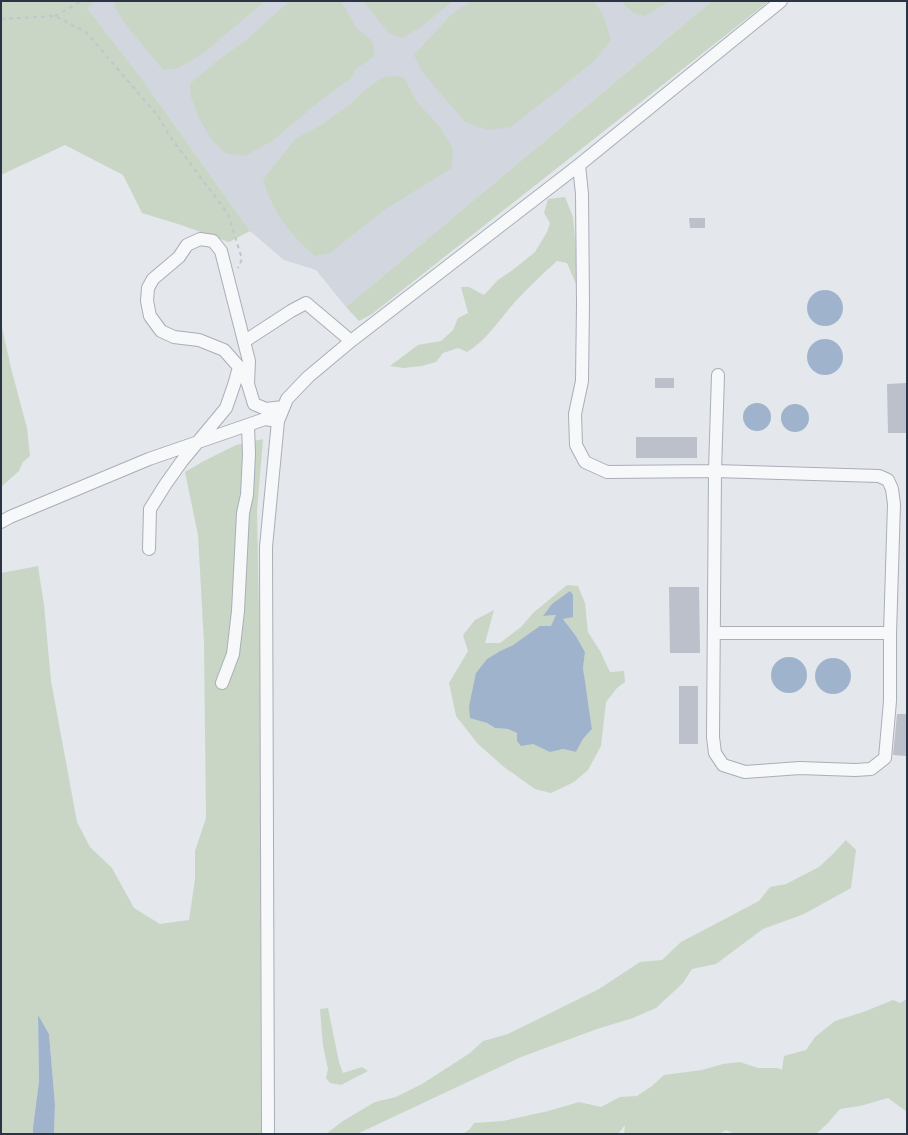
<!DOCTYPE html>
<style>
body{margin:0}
#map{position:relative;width:908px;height:1135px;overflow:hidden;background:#e4e7ec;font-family:Ubuntu,sans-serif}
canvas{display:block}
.frame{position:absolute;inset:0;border:2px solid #2b3445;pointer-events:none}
</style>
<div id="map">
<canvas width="908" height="1135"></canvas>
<div class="frame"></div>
</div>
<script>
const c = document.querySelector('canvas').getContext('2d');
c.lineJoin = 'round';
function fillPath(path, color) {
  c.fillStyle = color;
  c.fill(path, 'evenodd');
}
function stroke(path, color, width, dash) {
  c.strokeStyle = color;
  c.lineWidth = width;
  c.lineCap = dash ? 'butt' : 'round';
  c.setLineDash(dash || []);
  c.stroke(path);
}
fillPath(new Path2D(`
 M95,1H712L346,307L316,270L284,260L250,231L137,72L87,8Z`), '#d2d6de');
fillPath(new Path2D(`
 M1,1H95L87,8L137,72L250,231L229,242L178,224L142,213L123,175L65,145L1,175Z
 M116,1H265L201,55L176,69L163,70L123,21L114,5Z
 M290,1H341L356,27L373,42L374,56L356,69L350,79L320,101L272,141L245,156L225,153L211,139L199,118L191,97L190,84L217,61L246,40Z
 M363,1H453L421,27L402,38L389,33Z
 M471,1H594L604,17L611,40L592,63L511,127L488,130L465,122L423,73L414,55L451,15Z
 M621,1H670L644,16L633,13Z
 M712,1H769L372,314L359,321L346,307Z
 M397,76L404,78L416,101L440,127L453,149L452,168L387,208L330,253L315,256C288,232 274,214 263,180L295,139L323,124L350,104L365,90L383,77Z
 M565,197L573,217L578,272L576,284L567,263L557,261C542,274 528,288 515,302C499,320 487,340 467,352L458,348L443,353L436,362L422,366L403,368L390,366L418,345L441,341L453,330L458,318L468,313L461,287H469L484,295L498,280L514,269L535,252L547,232L550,223L544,213L548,199Z
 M1,323L11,368L27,428L30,456L23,462L19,471L1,487Z
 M263,439L257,511L260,660L261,1134H54L55,1104L49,1034L38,1016L39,1081L33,1127V1134H1V573L38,566L44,605L51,681L77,822L90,847L112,868L134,908L160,924L189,920L195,879V851L206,818L204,643L198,535L185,472L202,462L236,445Z
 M567,585L578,586L585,603L588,632L600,651L610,672L624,671L625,682L617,688L606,702L601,746L588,770L574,782L551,793L535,789L504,767L478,744L456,716L449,683L468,651L463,635L475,620L494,610L485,643H500L521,627L533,613ZM573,595L563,619L576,636L585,652L583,668L585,687L588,701L592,729L583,739L576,752L563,749L550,751L533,744L517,733L508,729L495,728L487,723L469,706L477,673L487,659L500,651L513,645L526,636L551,626L557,615L543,616Z
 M846,840L856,850L851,888L804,914L763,929L716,964L692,969L683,983L656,1008L633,1018L597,1029L521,1057L357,1134H326L343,1121L375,1102L396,1097L422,1084L470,1053L483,1041L508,1034L599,989L640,962L662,960L681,942L759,901L770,887L786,884L819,867L833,854Z
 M907,999V1112L888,1098L860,1106L840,1109L827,1124L816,1134H734L726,1130L719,1134H624L625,1125L618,1134H463L470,1129L474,1123L503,1121L548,1111L579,1102L601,1107L620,1097L637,1096L652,1086L664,1075L702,1070L723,1064L740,1062L758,1068H777L782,1070L784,1056L806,1050L815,1037L835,1021L866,1011L893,1000L900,1003Z
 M328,1008L339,1062L343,1073L362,1067L368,1071L341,1085L330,1083L326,1078L328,1069L323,1046L320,1009Z`), '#c9d6c5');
fillPath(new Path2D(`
 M807 308a18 18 0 1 1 36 0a18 18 0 1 1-36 0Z
 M807 357a18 18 0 1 1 36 0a18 18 0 1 1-36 0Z
 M743 417a14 14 0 1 1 28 0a14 14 0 1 1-28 0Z
 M781 418a14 14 0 1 1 28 0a14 14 0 1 1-28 0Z
 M570,591L573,595V617L563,619L576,636L585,652L583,668L592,729L583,739L576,752L563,749L550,752L533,744L521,746L517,741V733L508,729L495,728L487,723L470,718L469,706L476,673L487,659L500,651L513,645L540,626H551L556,615L543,616L552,604Z
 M771 675a18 18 0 1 1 36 0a18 18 0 1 1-36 0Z
 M815 676a18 18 0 1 1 36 0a18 18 0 1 1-36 0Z
 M38,1015L49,1034L55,1104L54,1134H33V1127L39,1081Z`), '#9fb4cc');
fillPath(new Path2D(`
 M689,218H705V228H690Z
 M655,378H674V388H655Z
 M907,383V433H888L887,384Z
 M636,437H697V458H636Z
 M669,587H699L700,653H670Z
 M679,686H698V744H679Z
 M897,714H907V756L893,755Z`), '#bbc0ca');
const minor = new Path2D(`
 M579,165L582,194L583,304L582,381L575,414L576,445L585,462L607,472L715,471L879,476L888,480L892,489L894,504L890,633
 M245,341L291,311L306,303L351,341
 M248,384L239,367L224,350L199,340L174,337L161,331L150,316L147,301L148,288L153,279L179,257L187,245L200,239L213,241L221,251L249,361L248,384L254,404L266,409L283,407
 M1,522L10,517L149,459L265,419L278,421
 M149,549L150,509L165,485L182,461L226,408L234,385L239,367
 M714,633H890V701L885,758L871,769L855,770L800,768L745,772L723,765L715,753L713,737L715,471L718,375
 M222,683L233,654L238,611L243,513L247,495L249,454L248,426
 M268,1134L266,547L278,421L287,399L308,377L351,341L579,165L781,1`);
stroke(minor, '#a9aeb7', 14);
stroke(new Path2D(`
 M55,16L82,1
 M1,19L55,16L86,32L158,116L169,135L228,214L242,259L238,268`), '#c2c5cb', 2, [4, 4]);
stroke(minor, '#f7f8fa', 12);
</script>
